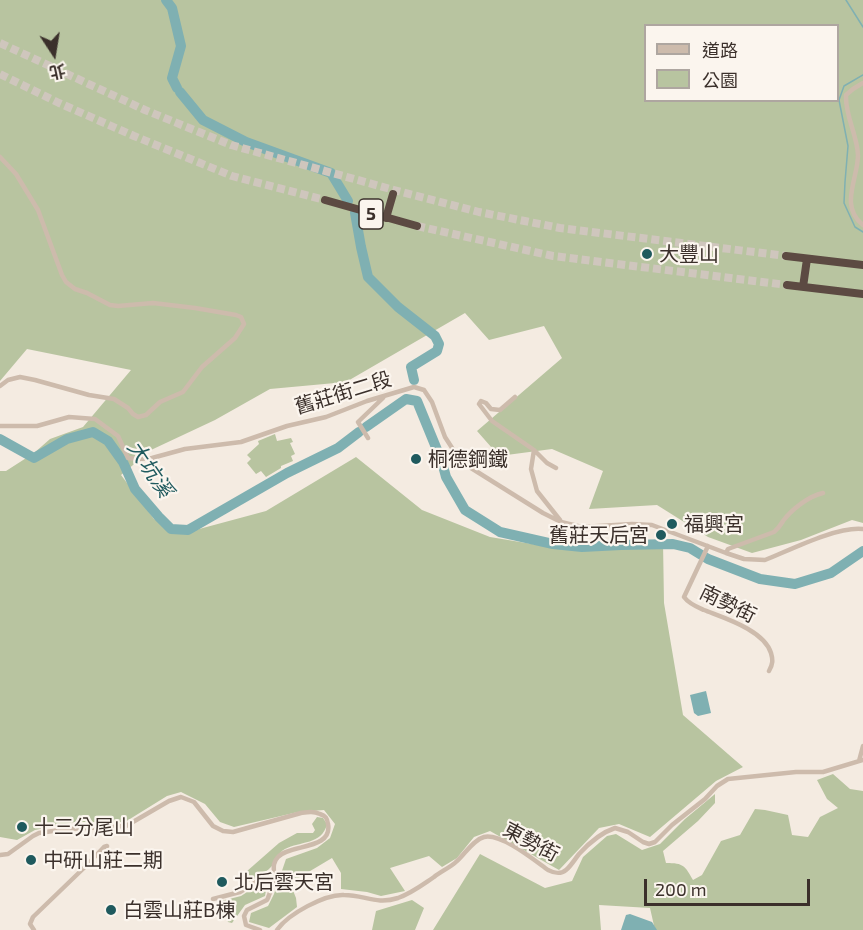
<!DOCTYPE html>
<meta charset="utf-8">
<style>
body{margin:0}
#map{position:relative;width:863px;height:930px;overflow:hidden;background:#f4ebe1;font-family:"Exo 2","Noto Sans TC",sans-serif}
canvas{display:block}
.legend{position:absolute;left:644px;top:24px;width:195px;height:78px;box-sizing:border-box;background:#fbf5ee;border:2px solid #aea6a0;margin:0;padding:8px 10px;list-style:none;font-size:18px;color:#3b302b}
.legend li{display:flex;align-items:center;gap:12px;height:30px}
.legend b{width:30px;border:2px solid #aea6a0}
.north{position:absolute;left:24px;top:24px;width:60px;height:60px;-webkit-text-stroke:4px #fbf5ee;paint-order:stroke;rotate:168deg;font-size:16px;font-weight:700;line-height:24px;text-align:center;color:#3b302b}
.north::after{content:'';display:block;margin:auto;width:21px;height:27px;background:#3b302b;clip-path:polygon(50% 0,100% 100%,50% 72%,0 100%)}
.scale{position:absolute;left:644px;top:879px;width:166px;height:27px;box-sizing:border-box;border:3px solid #3b302b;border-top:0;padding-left:8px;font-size:18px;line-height:21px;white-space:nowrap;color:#3b302b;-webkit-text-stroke:4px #fbf5ee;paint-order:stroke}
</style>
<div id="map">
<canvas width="863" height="930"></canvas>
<ul class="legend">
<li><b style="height:8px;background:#cdbbac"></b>道路</li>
<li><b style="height:16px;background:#b8c4a0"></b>公園</li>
</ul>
<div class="north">北</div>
<div class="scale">200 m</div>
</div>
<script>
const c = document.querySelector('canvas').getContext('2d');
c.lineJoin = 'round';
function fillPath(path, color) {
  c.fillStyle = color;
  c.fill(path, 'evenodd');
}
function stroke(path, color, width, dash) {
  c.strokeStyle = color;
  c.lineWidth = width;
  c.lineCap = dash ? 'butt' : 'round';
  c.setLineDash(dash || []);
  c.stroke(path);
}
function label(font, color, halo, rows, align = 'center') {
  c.font = font + ' "Exo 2","Noto Sans TC",sans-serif';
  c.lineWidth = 4.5;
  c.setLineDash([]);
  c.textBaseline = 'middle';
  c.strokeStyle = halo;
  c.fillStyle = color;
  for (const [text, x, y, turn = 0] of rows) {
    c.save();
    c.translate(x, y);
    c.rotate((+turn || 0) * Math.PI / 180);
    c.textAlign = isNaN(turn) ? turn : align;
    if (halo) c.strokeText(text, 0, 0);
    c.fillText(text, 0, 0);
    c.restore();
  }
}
fillPath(new Path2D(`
 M0,0H863V523L852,520L801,540L752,553L708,537L657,505L589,509L603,471L552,449L499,456L477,431L562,358L544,326L489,340L465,313L346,382L270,389L215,420L151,450L121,475L154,519L188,532L266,511L356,457L422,510L490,537L538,545L611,546L663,542L664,603L683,715L743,767L716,781L650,837L619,824L599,828L559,870L490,831L474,837L457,858L442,867L429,856L390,868L405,891L381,896L367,892L341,889V873L332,858L290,883L296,898L297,907L269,928L249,922L251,913L268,906L274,894L286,859L317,848L330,838L335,824L324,810L298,812L234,827L220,822L205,804L181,792L167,796L125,822H75L35,830L17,840L0,837V471H6L34,453L50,439L83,427L131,370L27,349L0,381ZM646,26H838V100H646Z
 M275,434L277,441L291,438L293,442L290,443L295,454L291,456L293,461L281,466V468L266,477L261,471L256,474L247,463L251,459L247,455L259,444L258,441Z
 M833,774L850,789L863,791V930H655L650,908L599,905L601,930H433L480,854L545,888L572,881L583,857L607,836L616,834L642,850L660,844L685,819L715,794V803L698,821L663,851L666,863C684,863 685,866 693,880L702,875L721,841L740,835L755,809L765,810L788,815L792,835L808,837L820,817L838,808L827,799L817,780Z
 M317,817L323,818L327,824C322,845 300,841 285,849C278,852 276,862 271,867C264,875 247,882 238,888V879L279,843L297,833H313L315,830L312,824Z
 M264,881L267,885L265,896L245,905L232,923L228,922L221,901L241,896Z
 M412,900L424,908L415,930H372L376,911Z`), '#b8c4a0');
fillPath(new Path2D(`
 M706,691L711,713L698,716L694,713L690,695Z
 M630,914L652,922L657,930H621L626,915Z`), '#7fb0b2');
stroke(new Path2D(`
 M846,0L863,27
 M863,75L844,86L839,100L848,146L845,182L844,203L855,227L863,232`), '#7fb0b2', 1.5);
stroke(new Path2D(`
 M166,0L172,8L181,46L172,78L177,88
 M180,92L203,120L246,142L331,173L348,201
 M355,213L361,247L368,277L398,307L435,336L439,344L437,351L411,367L414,380
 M366,427L406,399L417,401L442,462L446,477L465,510L500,532L553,544L582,547L621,545L673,544L690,548L708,559L760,579L795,584L831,573L863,551
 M0,439L34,458L67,439L93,432L108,441L123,462L135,489L159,517L171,529L188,530L287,473L338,448L359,432`), '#7fb0b2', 10);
stroke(new Path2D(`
 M0,43L145,110L231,145L394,190L479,212L560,228L786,256
 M0,74L59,103L134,136L232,176L325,200
 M417,226L553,256L787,285`), '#cfc6bd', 8, [8, 4]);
stroke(new Path2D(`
 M863,83L853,89L846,95C845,116 857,134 858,155C858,179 839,206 863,225
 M0,157L16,174L38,210L62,275L66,282L75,289L87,293L110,305L118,306L153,303L195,308L236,315L241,317L244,324L235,338L202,367L183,392L160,402L146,415L138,417L133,414L128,408L114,399L89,395L35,380L20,377L8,380L0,386
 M515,397L500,410L491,409L486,403L481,401L479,404L492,421L534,450L547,463L556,468
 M0,426H37L69,417L95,419L118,436L128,458L139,459L152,458L185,449L241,442L287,426L326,417L367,401L414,387L424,390L432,402L445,437L456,454L471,468L543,513L561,522L582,527L632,524L652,525L726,553L744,559L765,560C790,550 837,526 863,529
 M368,438L358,422L383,398
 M534,450L531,469L537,491L560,520
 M708,546L684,597C689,604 697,607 704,610C724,618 764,630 771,653C773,660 773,664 769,671
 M726,553L728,549L774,532C779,528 780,526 783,521C792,509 809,496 823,493
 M859,761L863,746
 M0,855L8,854L33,836L39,833L67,829L126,826L169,801L181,797L194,802L213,826L223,831L233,832L301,813C308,812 313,811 320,814C326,816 327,818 328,824C333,850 290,844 278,857C271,864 275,871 274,879C273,886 270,892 268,898L267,900L247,910L244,916L246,925L260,930
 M213,899L240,892L264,877L274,879
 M34,930L30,924L33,917L88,864L104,847L107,846
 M277,930C288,914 325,894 344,895C365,895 376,905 398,898C412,893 422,885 434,877C441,871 450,868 457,861C465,854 473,840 484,837C501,833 534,860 548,870C554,873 560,875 566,870C571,866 575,859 579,854C589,843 600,833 615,828L628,832L643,842L649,844L655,842L672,825L705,799L717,786L728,779L796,772H823L863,760`), '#cdbbac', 4.5);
stroke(new Path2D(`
 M325,200L417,226
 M386,218L393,194
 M786,256L863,265
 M787,285L863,294
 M803,287L807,259`), '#5c4a42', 8);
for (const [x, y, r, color] of [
 [647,254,6,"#1f5a5e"],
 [416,459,6,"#1f5a5e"],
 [672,524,6,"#1f5a5e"],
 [661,535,6,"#1f5a5e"],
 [22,827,6,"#1f5a5e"],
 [31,860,6,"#1f5a5e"],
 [222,882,6,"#1f5a5e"],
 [111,910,6,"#1f5a5e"]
]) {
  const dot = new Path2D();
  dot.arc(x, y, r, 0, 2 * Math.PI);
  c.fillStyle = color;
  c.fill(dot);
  stroke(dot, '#fbf5ee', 2);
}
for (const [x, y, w] of [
 [371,214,24]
]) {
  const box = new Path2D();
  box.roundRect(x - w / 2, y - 15, w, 30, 4.5);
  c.fillStyle = '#fbf5ee';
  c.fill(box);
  stroke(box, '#3b302b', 1.5);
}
label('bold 18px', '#3b302b', null, [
 ["5",371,214]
]);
label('20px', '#3b302b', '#fbf5ee', [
 ["大豐山",659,254],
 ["桐德鋼鐵",428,459],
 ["福興宮",684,524],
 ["舊莊天后宮",649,535,"right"],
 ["十三分尾山",34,827],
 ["中研山莊二期",43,860],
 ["北后雲天宮",234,882],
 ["白雲山莊B棟",123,910]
], 'left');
label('20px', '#3b302b', '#fbf5ee', [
 ["舊莊街二段",343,393,-17],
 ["南勢街",728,604,26],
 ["東勢街",531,842,28]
]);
label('italic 21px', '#1f5a5e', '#fbf5ee', [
 ["大坑溪",150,469,56]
]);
</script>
